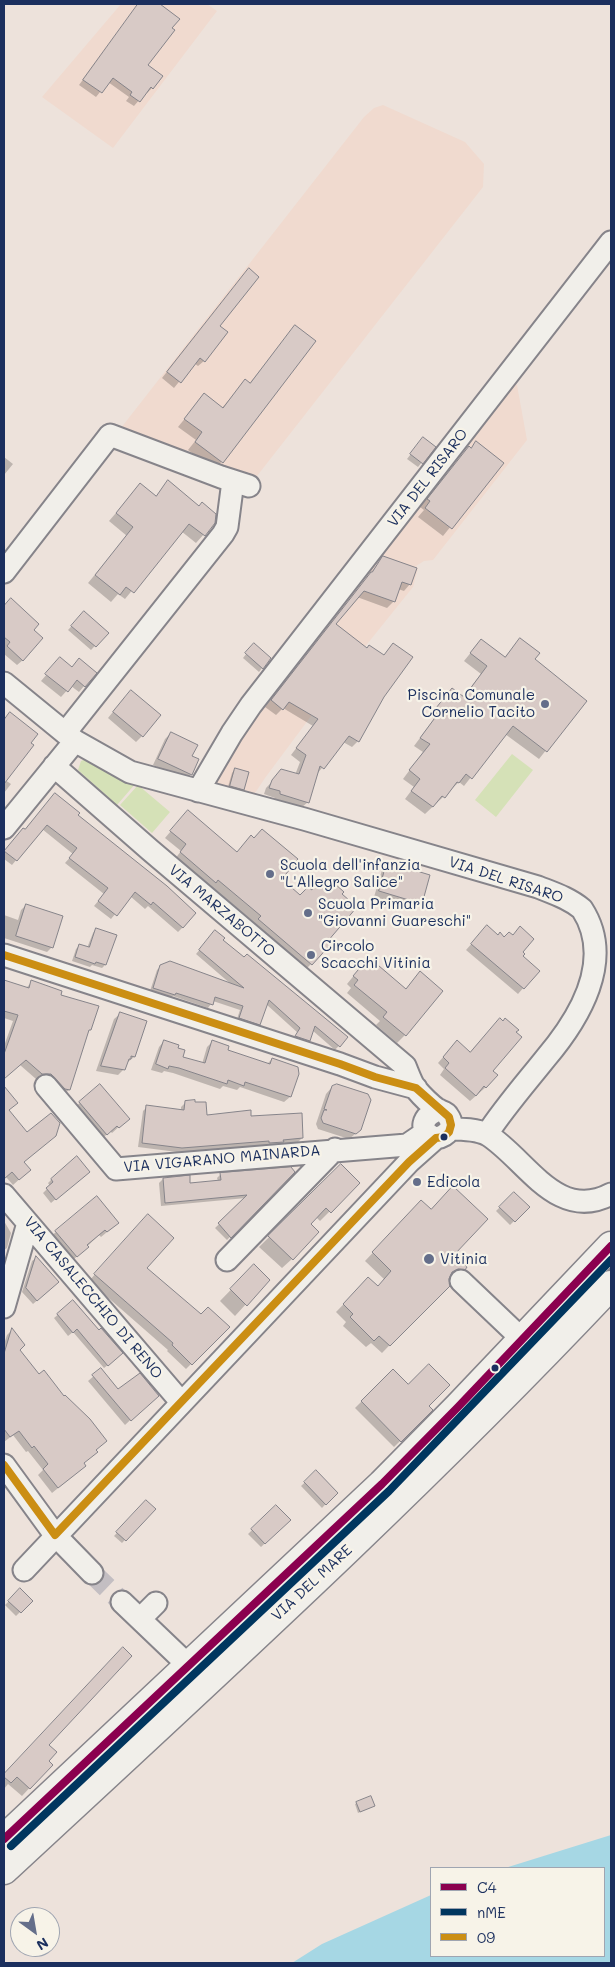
<!DOCTYPE html>
<style>
body{margin:0}
#map{position:relative;width:615px;height:1967px;overflow:hidden;background:#ede2db;font-family:Mali,sans-serif}
canvas{display:block}
.frame{position:absolute;inset:0;border:5px solid #1b2f5e;pointer-events:none}
.legend{position:absolute;left:430px;top:1867px;width:175px;height:90px;box-sizing:border-box;background:#f7f3e8;border:1px solid #9fa5b1;margin:0;padding:6px 9px;list-style:none;font-size:15px;color:#1b2f5e}
.legend li{display:flex;align-items:center;gap:10px;height:25px}
.legend b{width:25px;border:1px solid #9fa5b1}
.north{position:absolute;left:10px;top:1907px;width:50px;height:50px;box-sizing:border-box;background:#f7f3e8;border:1px solid #9fa5b1;border-radius:50%;rotate:148deg;font-size:14px;font-weight:700;line-height:20px;text-align:center;color:#1b2f5e}
.north::after{content:'';display:block;margin:auto;width:18px;height:22px;background:#646e8a;clip-path:polygon(50% 0,100% 100%,50% 72%,0 100%)}
</style>
<div id="map">
<canvas width="615" height="1967"></canvas>
<div class="frame"></div>
<ul class="legend">
<li><b style="height:6px;background:#8b004f"></b>C4</li>
<li><b style="height:6px;background:#00365f"></b>nME</li>
<li><b style="height:6px;background:#cb8e13"></b>09</li>
</ul>
<div class="north">N</div>
</div>
<script>
const c = document.querySelector('canvas').getContext('2d');
c.lineJoin = 'round';
function fillPath(path, color) {
  c.fillStyle = color;
  c.fill(path, 'evenodd');
}
function stroke(path, color, width, dash) {
  c.strokeStyle = color;
  c.lineWidth = width;
  c.lineCap = dash ? 'butt' : 'round';
  c.setLineDash(dash || []);
  c.stroke(path);
}
function label(font, color, halo, rows, align = 'center') {
  c.font = font + ' Mali,sans-serif';
  c.lineWidth = 4.5;
  c.setLineDash([]);
  c.textBaseline = 'middle';
  c.strokeStyle = halo;
  c.fillStyle = color;
  for (const [text, x, y, turn = 0] of rows) {
    c.save();
    c.translate(x, y);
    c.rotate((+turn || 0) * Math.PI / 180);
    c.textAlign = isNaN(turn) ? turn : align;
    if (halo) c.strokeText(text, 0, 0);
    c.fillText(text, 0, 0);
    c.restore();
  }
}
fillPath(new Path2D(`
 M121,4H207L217,11L113,148L42,97Z
 M383,105L465,142L484,164L483,187L257,476L117,433L364,117L374,108Z
 M510,380L517,385L527,440L433,560L424,561L416,566L418,568L413,587L335,684L265,778L251,799L210,788L228,747L383,549L396,536Z`), '#f0dacf');
fillPath(new Path2D(`
 M512,754L533,770L496,817L475,800Z
 M86,759L136,783L117,805L78,770L81,761Z
 M138,785L170,812L152,833L120,805Z`), '#d5e1b7');
fillPath(new Path2D(`
 M611,1835V1963H292L322,1944L431,1895V1956H604V1868H505Z`), '#a6d7e4');
fillPath(new Path2D(`
 M139,4H158L178,19L146,65L161,76L152,88L147,93L146,92L134,106L126,101L129,97L108,82L96,97L79,85Z
 M243,276L218,326L204,361L198,366L194,363L174,388L162,378Z
 M295,327L314,341L215,470L188,450L196,440L178,427L204,395L222,408L245,381L249,384Z
 M420,442L434,447L418,467L407,459Z
 M469,447L502,463L443,536L418,517L424,510L420,507Z
 M4,457L13,464L4,475Z
 M168,482L213,524L196,543L181,531L125,599L118,594L111,602L88,583L127,536L109,521L140,485L155,497Z
 M383,557L410,584L404,591L398,589L394,601L387,608L357,597L334,624L367,649L383,656L394,644L383,696L358,741L352,747L343,742L317,774L308,802L301,808L274,800L275,798L264,794L266,788L282,771L295,775L300,762L291,755L313,726L283,708L276,715L265,707Z
 M11,599L32,630L23,660L17,665L4,654V607Z
 M80,617L107,633L91,650L68,630Z
 M520,639L533,660L585,701L539,759L505,734L464,786L459,782L425,814L405,799L414,787L403,779L423,752L414,746L434,719L430,716L445,697H463L481,674L464,661L481,640L504,658Z
 M250,649L262,668L259,672L243,658Z
 M60,659L84,686L79,692L71,686L61,697L41,681Z
 M125,697L142,736L136,742L108,718Z
 M10,713L5,780L11,784L4,793V720Z
 M171,733L191,757V774L185,780L153,765L165,739Z
 M235,769L243,789L240,793L227,790L232,773Z
 M76,816L183,927L178,932L148,906L145,909L130,896L111,919L94,906L104,894L65,863L73,854L42,829L12,865L4,859V853L18,834L25,831Z
 M182,818L280,879L300,897L312,891L325,943L311,964L305,970L253,926L255,923L211,886L209,888L175,859L181,851L165,838Z
 M388,864L421,903L415,909L374,897L382,870Z
 M26,905L52,947L47,952L4,938V915L18,920L21,910Z
 M96,929L105,965L102,968L92,965L90,967L72,961L76,949L80,945L87,948L93,933Z
 M481,933L498,936L522,952V956L538,971L518,994L466,950Z
 M212,935L221,940L346,1038L335,1050L312,1030L309,1041L305,1044L293,1040L298,1033L266,1004L259,1024L255,1028L236,1022L240,1010L213,1001L208,1008L173,996L170,998L150,991L157,970L161,966L232,985L196,954Z
 M356,973L405,990L413,981L405,1035L397,1043L376,1025L380,1021L347,993L351,988L347,984Z
 M4,982L26,988L32,982L59,996L90,1029L87,1032L69,1090L63,1095L45,1079H36L20,1065L4,1078V1046L13,1021L4,1018Z
 M120,1014L134,1057L128,1062H126L124,1069L118,1075L96,1071L114,1019Z
 M503,1022L486,1087L470,1101L440,1075L444,1069L438,1063L451,1048L470,1053Z
 M164,1041L177,1048L181,1058L202,1064L207,1047L213,1041L226,1051L267,1064L272,1059L298,1074L290,1097L284,1102L240,1087L237,1090L223,1086L220,1089L173,1073L164,1071L162,1073L151,1070L159,1047Z
 M99,1086L122,1124L112,1133L110,1131L101,1140L74,1108Z
 M332,1087L360,1130L349,1139L318,1129L316,1124L326,1094Z
 M4,1088L16,1103L8,1110L23,1162L24,1175L13,1185L6,1177L4,1179Z
 M186,1102L206,1116L250,1117L302,1138L298,1142L265,1147V1145L177,1152L138,1147L143,1111L147,1107L181,1111V1107Z
 M341,1166L358,1183L320,1221L316,1217L309,1224L292,1259L282,1268L259,1247Z
 M293,1172L227,1240L215,1228L246,1198L161,1206L159,1183L163,1179L189,1185L218,1181L217,1178L221,1174Z
 M84,1175L51,1203L43,1193L50,1186L48,1183L51,1180Z
 M514,1193L528,1207L510,1225L496,1211Z
 M421,1202L452,1255L466,1267L456,1277L449,1276L448,1285L382,1353L371,1343L366,1347L343,1326L346,1322L336,1312L368,1279L378,1287L385,1280L365,1261Z
 M4,1221L11,1233L7,1248L4,1250Z
 M142,1222L146,1268L201,1315L228,1327L186,1369L167,1351L168,1350L89,1281Z
 M118,1223L101,1237L99,1235L71,1262L50,1237L56,1232Z
 M36,1258L54,1286L33,1304L22,1292L32,1261Z
 M254,1266L268,1280L235,1316L220,1301Z
 M73,1302L118,1357L104,1368L73,1332L68,1336L54,1318Z
 M12,1330L19,1350L95,1450L83,1463L79,1471L52,1493L38,1475L43,1470L28,1451L26,1452L13,1435L4,1442V1344L7,1335Z
 M101,1370L118,1390L157,1395L125,1425L88,1381Z
 M393,1370L432,1410L394,1447L355,1408Z
 M316,1472L336,1493L322,1508L301,1486Z
 M146,1502L154,1509L122,1543L114,1536Z
 M276,1507L289,1520L261,1547L248,1534Z
 M20,1590L31,1601L16,1616L5,1605Z
 M115,1656L47,1745V1761L51,1765L22,1796L8,1784L4,1789V1775Z
 M357,1803L374,1806L358,1813L355,1804Z`), '#0003');
const building = new Path2D(`
 M138,4H160L180,19L172,28L175,30L148,65L163,76L153,89L151,87L140,102L130,95L132,92L113,78L102,93L83,80Z
 M249,268L259,277L220,326L228,332L205,362L200,358L181,383L167,372Z
 M295,325L316,341L223,463L195,442L202,432L184,419L204,393L223,408L245,379L250,383Z
 M423,437L436,447L423,464L410,454Z
 M476,441L504,463L452,529L425,508L430,501L427,499L469,446L471,448Z
 M168,480L199,506L202,502L216,514L215,523L205,536L189,524L134,593L126,587L120,595L95,575L133,527L116,513L140,483L156,496Z
 M383,556L417,568L411,585L402,582L395,602L364,591L336,624L367,648L369,645L384,655L393,643L413,657L384,697L359,742L349,736L324,769L320,766L309,803L280,794V791L269,788L272,780L281,769L299,774L306,755L296,748L318,719L289,702L283,710L271,700L371,572H372Z
 M11,598L39,624L34,630L43,638L23,661L7,646L10,642L4,637V606Z
 M84,611L109,633L96,647L71,626Z
 M520,638L540,653L535,659L587,701L547,752L513,726L472,779L466,774L459,783L457,782L445,798L442,796L433,807L411,791L420,779L409,770L430,744L420,738L440,711L436,708L452,688L464,697L487,666L470,653L481,639L505,657Z
 M254,643L271,658L263,669L245,653Z
 M60,657L72,667L79,658L97,673L85,687L77,680L68,692L45,674Z
 M131,690L161,715L143,737L113,712Z
 M10,712L38,734L31,743L34,745L4,784V720Z
 M171,732L198,745L192,756L199,759L192,775L158,759Z
 M235,768L249,772L244,790L230,786Z
 M55,793L80,813L78,815L167,886L196,913L183,928L153,902L151,905L135,892L117,916L98,901L108,888L69,858L77,848L47,825L17,861L4,851L23,828L25,829Z
 M188,810L237,852L251,835L254,838L262,829L298,859L282,879L300,895L308,887L312,890L322,878L331,886L334,883L344,892L342,894L357,907L327,942L330,945L312,965L258,919L261,916L218,880L216,883L180,852L186,844L170,831Z
 M387,862L430,875L422,904L379,891Z
 M26,904L63,916L53,948L16,936Z
 M487,925L498,935L500,932L504,937L509,932L513,935L520,926L534,939L523,952L525,954L523,956L540,971L524,989L471,944Z
 M96,928L117,935L106,965L96,962L95,964L75,957L79,944L89,947Z
 M215,930L225,938L223,940L244,957L247,954L348,1037L340,1047L315,1026L310,1041L295,1036L300,1028L269,1000L260,1025L239,1018L243,1006L215,997L213,1005L176,993L175,995L153,988L160,965L170,961L244,988L199,950Z
 M372,960L406,989L420,971L443,991L406,1036L383,1017L387,1012L354,985L358,980L353,976L363,964L367,966Z
 M4,980L29,988L31,980L62,991L61,995L99,1006L91,1030H89L70,1090L65,1089L51,1074H42L26,1060L4,1079V1054L18,1015L4,1011Z
 M120,1012L147,1021L135,1057L131,1056V1059H129L125,1070L101,1066Z
 M500,1018L503,1021L505,1018L519,1030L516,1032L522,1037L493,1071L498,1075L486,1088L484,1086L476,1096L445,1068L449,1063L443,1057L457,1040L470,1052Z
 M164,1040L179,1045L178,1048L185,1050L183,1057L205,1063L212,1040L229,1046L228,1050L270,1064L272,1058L298,1067L299,1074L291,1097L245,1082L244,1086L228,1080L227,1084L179,1068L169,1066L168,1069L156,1064Z
 M100,1084L130,1119L119,1128L117,1126L107,1135L79,1102Z
 M337,1084L368,1094L371,1100L361,1130L356,1134L323,1123L321,1118L324,1110H327L324,1109L332,1086Z
 M4,1086L18,1103L9,1110L27,1132L51,1113L60,1123L56,1136L24,1162L31,1170L19,1180L12,1172L4,1179Z
 M195,1100V1102H206L207,1115L251,1110V1116L302,1113L303,1138L283,1140L284,1142L269,1143V1141L182,1148L142,1143L146,1105L184,1110L185,1101Z
 M77,1156L90,1172L56,1200L46,1188L53,1182L51,1179Z
 M341,1164L360,1183L331,1213L326,1208L311,1224L319,1232L293,1260L268,1236Z
 M291,1167L295,1172L231,1238L218,1223L247,1195L165,1203L163,1178L190,1175V1183L221,1180L220,1173Z
 M453,1186L488,1219L454,1255L467,1267L465,1270L458,1269L452,1272L449,1279L450,1286L390,1346L379,1336L374,1341L350,1317L353,1314L343,1304L368,1277L378,1286L391,1271L372,1252L421,1200L431,1209Z
 M514,1192L530,1207L515,1222L499,1207Z
 M97,1196L119,1223L107,1232L105,1230L87,1245L89,1247L77,1257L55,1231Z
 M148,1214L174,1238L147,1268L201,1314L208,1307L230,1327L192,1365L172,1345L173,1343L94,1274Z
 M36,1256L59,1282L37,1301L26,1288Z
 M254,1264L270,1280L247,1306L230,1289Z
 M73,1300L99,1330L101,1328L123,1353L108,1366L77,1329L73,1333L57,1314Z
 M12,1328L25,1345L20,1350L39,1374L44,1370L64,1396L65,1395L90,1419L107,1441L96,1450L98,1452L84,1463L86,1466L58,1488L43,1469L48,1464L34,1446L32,1448L19,1431L10,1437L4,1429V1354Z
 M429,1364L450,1385L429,1406L433,1410L401,1442L361,1401L393,1369L408,1384Z
 M101,1368L118,1389L140,1373L159,1396L131,1421L92,1375Z
 M316,1470L338,1493L326,1505L304,1482Z
 M146,1500L156,1509L126,1541L116,1532Z
 M276,1505L291,1520L265,1544L251,1529Z
 M20,1588L33,1601L21,1613L8,1601Z
 M123,1647L132,1656L49,1745L57,1752L49,1761L53,1765L30,1789L17,1777L11,1783L4,1777V1774Z
 M371,1796L375,1806L360,1812L356,1802Z`);
fillPath(building, '#d8cac6');
stroke(building, '#86848a', 1);
stroke(new Path2D(`
 M92,1573L122,1602`), '#c3bec2', 21, [21, 11]);
const minor = new Path2D(`
 M4,572L110,435L221,477L249,486
 M4,683L75,741L130,772L304,819L538,887C553,893 569,898 582,909C615,960 579,1019 545,1059C525,1084 504,1108 487,1134
 M65,733L223,534L227,527L233,481
 M54,766L150,850L405,1066C408,1073 411,1082 415,1088C421,1095 431,1105 438,1110C442,1112 446,1112 448,1116C456,1127 447,1136 436,1138C417,1132 422,1115 439,1110
 M198,791L232,733L251,705L611,242
 M4,828L75,741
 M4,955L340,1064L375,1077L416,1088
 M46,1086L116,1169L407,1145L426,1132
 M450,1129C462,1129 477,1129 488,1135C526,1159 557,1223 611,1194
 M4,1195L181,1402
 M227,1260L335,1149
 M461,1281L523,1340
 M4,1307L28,1223
 M4,1465L55,1535L92,1573
 M24,1570L409,1162L436,1138
 M122,1602L189,1666
 M140,1619L156,1603`);
const major = new Path2D(`
 M4,1839L382,1484L458,1407L611,1246
 M4,1870C210,1679 418,1490 611,1285`);
stroke(minor, '#86848a', 25);
stroke(major, '#86848a', 31);
stroke(minor, '#f1efea', 21);
stroke(major, '#f1efea', 28);
stroke(new Path2D(`
 M4,1839L382,1484L458,1407L611,1246`), '#8b004f', 8);
stroke(new Path2D(`
 M11,1846L389,1491L611,1260`), '#00365f', 8);
stroke(new Path2D(`
 M4,955L340,1064L375,1077L416,1088L449,1117L451,1125L449,1132L444,1137L436,1138L409,1162L55,1535L4,1465`), '#cb8e13', 8);
for (const [x, y, r, color] of [
 [545,704,5,"#646e8a"],
 [270,874,5,"#646e8a"],
 [308,913,5,"#646e8a"],
 [311,955,5,"#646e8a"],
 [444,1137,4.5,"#1b2f5e"],
 [417,1182,5,"#646e8a"],
 [429,1259,6,"#646e8a"],
 [495,1368,4.5,"#1b2f5e"]
]) {
  const dot = new Path2D();
  dot.arc(x, y, r, 0, 2 * Math.PI);
  c.fillStyle = color;
  c.fill(dot);
  stroke(dot, '#f7f3e8', 2);
}
label('15px', '#1b2f5e', '#f7f3e8', [
 ["VIA DEL RISARO",428,478,-52],
 ["VIA DEL RISARO",506,880,18],
 ["VIA MARZABOTTO",222,911,40],
 ["VIA VIGARANO MAINARDA",222,1159,-5],
 ["VIA CASALECCHIO DI RENO",93,1298,50],
 ["VIA DEL MARE",312,1583,-43]
]);
label('15px', '#1b2f5e', '#f7f3e8', [
 ["Piscina Comunale",535,695,"right"],
 ["Cornelio Tacito",535,712,"right"],
 ["Scuola dell'infanzia",280,865],
 ["\"L'Allegro Salice\"",280,882],
 ["Scuola Primaria",318,904],
 ["\"Giovanni Guareschi\"",318,921],
 ["Circolo",321,946],
 ["Scacchi Vitinia",321,963],
 ["Edicola",427,1182],
 ["Vitinia",440,1259]
], 'left');
</script>
